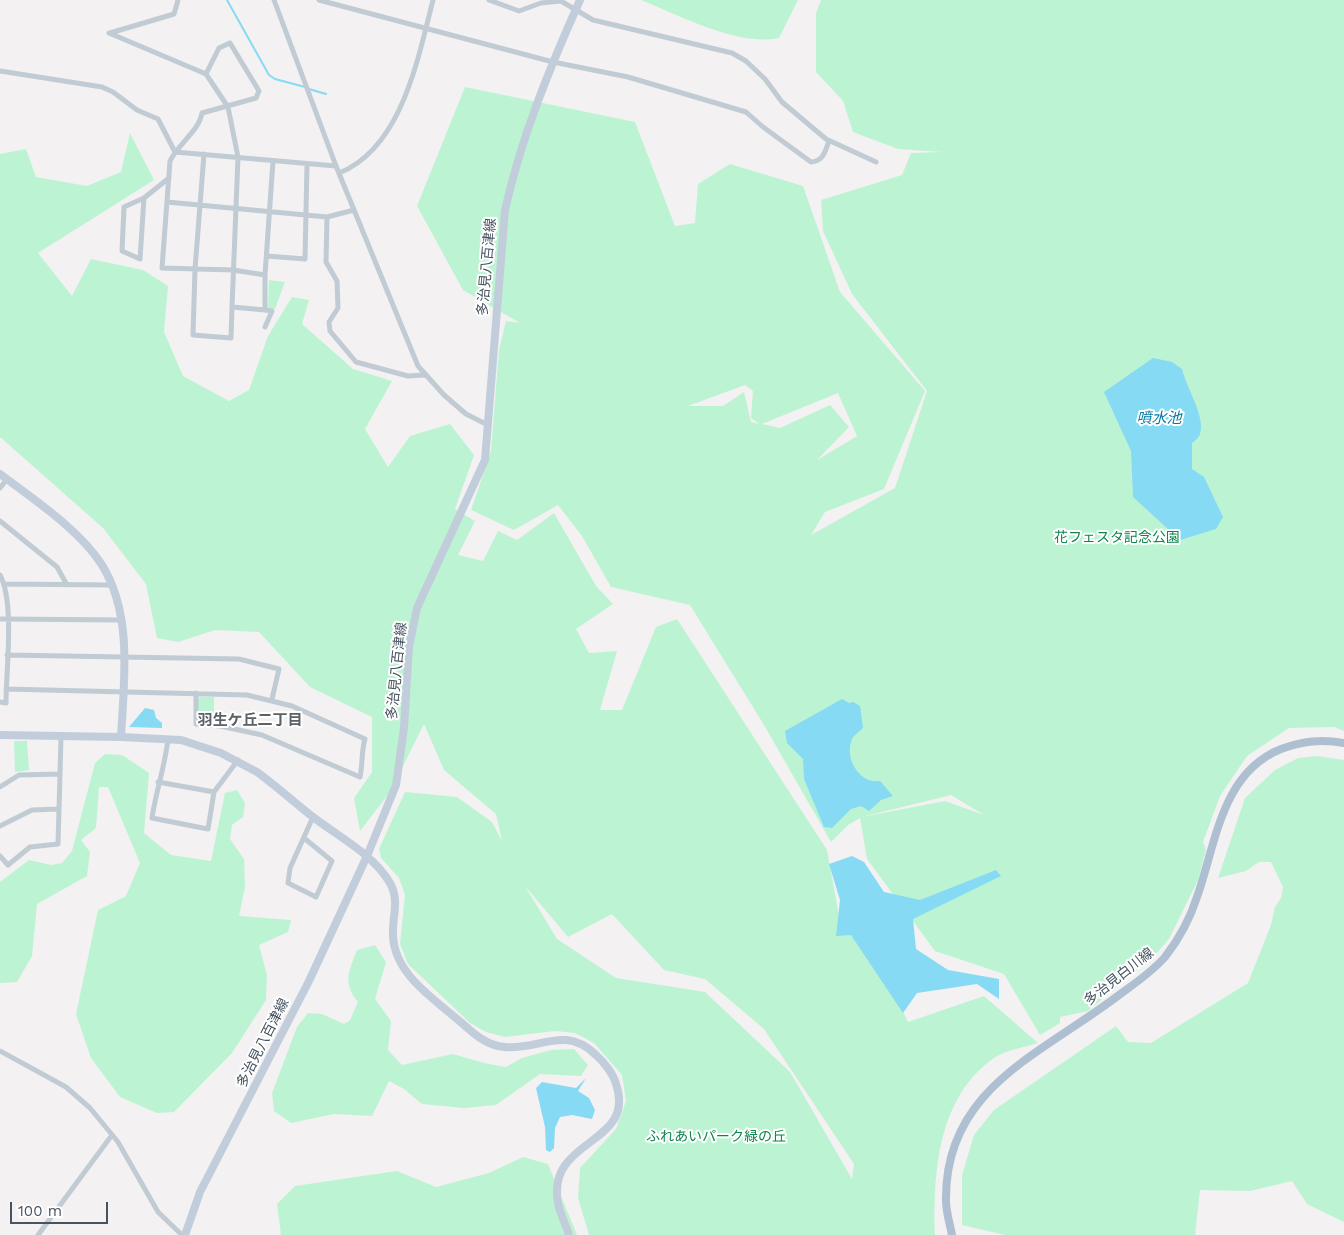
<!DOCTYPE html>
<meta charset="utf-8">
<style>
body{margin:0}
#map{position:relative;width:1344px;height:1235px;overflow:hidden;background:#f3f1f1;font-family:"Work Sans",sans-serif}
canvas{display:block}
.scale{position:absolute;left:10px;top:1202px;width:98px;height:22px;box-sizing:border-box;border:2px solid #475360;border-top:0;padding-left:6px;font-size:15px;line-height:18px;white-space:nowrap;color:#475360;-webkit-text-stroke:4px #fff;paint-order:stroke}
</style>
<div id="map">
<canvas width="1344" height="1235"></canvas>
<div class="scale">100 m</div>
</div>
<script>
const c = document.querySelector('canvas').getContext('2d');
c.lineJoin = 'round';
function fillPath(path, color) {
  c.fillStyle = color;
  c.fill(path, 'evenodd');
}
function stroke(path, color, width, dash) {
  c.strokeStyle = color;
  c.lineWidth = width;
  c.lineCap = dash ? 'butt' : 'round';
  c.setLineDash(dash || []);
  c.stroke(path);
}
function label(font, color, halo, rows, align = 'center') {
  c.font = font + ' "Work Sans","Noto Sans JP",sans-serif';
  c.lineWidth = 4;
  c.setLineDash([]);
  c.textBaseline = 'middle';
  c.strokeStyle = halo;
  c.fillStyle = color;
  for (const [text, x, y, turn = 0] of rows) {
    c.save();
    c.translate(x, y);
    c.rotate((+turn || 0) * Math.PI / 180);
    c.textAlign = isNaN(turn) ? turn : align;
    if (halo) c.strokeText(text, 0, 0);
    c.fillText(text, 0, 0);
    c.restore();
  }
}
fillPath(new Path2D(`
 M641,0H798L779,38C739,47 678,15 641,0Z
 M821,0H1344V731L1334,727L1289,728L1247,756L1220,796L1203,842L1206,850L1198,880L1169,939L1154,956L1088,1011L1060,1017V1023L1040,1035L1004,974L935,951L867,859L860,818L848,825L831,842L764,725L690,605L611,587L582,536L558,505L514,530L471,510L491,451L499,350L506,321L520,323L463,290L417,206L465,87L635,122L675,226L695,223L698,184L730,164L803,186L840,292L925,391L884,489L825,512L811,535L895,488L927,391L852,294L823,231L821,200L902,175L911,153L942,152L898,149L853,132L843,101L816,72V13ZM745,385L753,391L751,418L759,424L751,422L744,392L723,406H688ZM838,393L857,436L817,460L849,427L830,405L780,428L762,424ZM951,795L984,815L945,801L862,817Z
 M130,133L154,180L38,253L72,296L91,259L143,270L168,286L164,332L183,376L229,401L249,390L268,336L292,297L309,300L302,324L353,369L392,381L365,429L388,467L410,436L450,424L474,455L455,509L475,521L458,555L483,561L498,531L517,540L554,513L596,586L613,604L576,629L589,653L617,651L600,710H622L656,627L677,619L827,850L840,921L887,979L908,1022L984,996L1038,1043C1025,1047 1006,1050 994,1058C938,1097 933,1172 935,1235H589L578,1198L580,1168L616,1129L626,1101L622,1075L594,1043L575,1033L555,1031L505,1037L486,1032L470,1023L408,964L400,944L405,895L399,878L381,858L379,849L405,792L457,797L492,822L502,841L496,814L444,770L424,724L390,792L360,831L354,798L372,772V717L310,687L259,632L215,630L178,642L157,638L146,584L103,528L0,437V154L26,149L36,177L87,186L121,172ZM525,886L568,937L612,914L664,970L705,979L764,1029L854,1164L852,1179L790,1072L705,992L616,978L557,939Z
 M269,280L285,282L275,309L268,308Z
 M201,697H214V722H202L198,718V699Z
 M14,741H27L29,770L15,772Z
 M105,754L122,755L149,773L144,833L171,855L211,861L225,793L237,790L245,803L243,817L232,825L230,839L244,859L245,887L239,916L291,920L288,932L259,945L267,975L266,1000L232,1053L174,1112L157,1113L120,1097L91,1058L76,1014L98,910L126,896L140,863L108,787H99L96,828L81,840L90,852L87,876L37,904L32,956L17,982L0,983V882L29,860L51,865L62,863L72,851L95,763Z
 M1317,756L1344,760V1222L1307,1204L1292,1181L1250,1191L1200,1190L1195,1235H1005L962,1225V1175L974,1135L994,1110L1116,1026L1128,1042L1151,1043L1248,983L1271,925L1275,907L1281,898L1283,887L1271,862H1259L1246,871L1218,878L1245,798L1275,770L1298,758Z
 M375,945L386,962L375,999L391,1021L388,1050L402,1065L453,1054L484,1063L506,1067L522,1058L551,1050L574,1049L588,1065L581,1076L540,1074L496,1105L464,1108L422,1104L404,1089L389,1081L372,1116L334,1114L291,1123L274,1111L272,1093L297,1027L308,1013L322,1014L344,1024L350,1020L358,1002C342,983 349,971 357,950Z
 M523,1157L548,1164L577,1235H281L277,1204L295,1186L397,1171L436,1187L489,1173Z`), '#bcf4d3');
fillPath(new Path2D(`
 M1153,358L1172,362L1182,369C1186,387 1206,417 1200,434C1199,437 1195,441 1192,443V469L1204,477L1223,517L1216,529L1180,540L1133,497L1131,451L1104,392Z
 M842,699L849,703L853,702L860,706L863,728C860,731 854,735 852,739C844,758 859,784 880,781L893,796L881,800L869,811L861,806L851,809L832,828L824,827L804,779L803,759L787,743L785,731Z
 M145,708L154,710L156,718L162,723V728L129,727Z
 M852,856L864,862L884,892L920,900L996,870L1001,876L913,919L916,949L948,970L999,979V999L977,984L917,993L903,1013L851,935L836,936L840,900L829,864Z
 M586,1078L578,1091L589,1098L595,1110L592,1119L572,1115L560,1117L555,1128L554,1148L550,1152L546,1150L545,1127L536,1088L542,1082L576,1088Z`), '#86daf4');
stroke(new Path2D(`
 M227,0L269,75L275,79L305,87
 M309,89L326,94`), '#86daf4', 2);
stroke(new Path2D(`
 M274,0L336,166L418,366L444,395L466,414L488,425
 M319,0L553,62L628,77L746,112L763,127L811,162C824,161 825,151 829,141
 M489,0L519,11L541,3L561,1L593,20L732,53L746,61L765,79L782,102L826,139L876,162
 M109,33L206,74L228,107L238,157L232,307
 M110,33L174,14L178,0
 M0,71L102,87L113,92L137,110L158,119L175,152
 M206,74L219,48L230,43L259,91L256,98L202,113C199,131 178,144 170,161L162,268L233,270L265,275
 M175,152L336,166
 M204,154L195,269L193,335L231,338L232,307L265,310V275L273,161
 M339,173C402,148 418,58 433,0
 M144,198L140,259L122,251L124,207L144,198L169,178
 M167,202L327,217L354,210
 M327,217L326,262L337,281L338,308L329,322L330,331L356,362L408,376L425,375
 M267,256L305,259L307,164
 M265,310L272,311L265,327
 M0,488L7,479
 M0,521L57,567L67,585
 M0,575C15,603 6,669 6,703L0,702
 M5,584L111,585
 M0,619L122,620
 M7,655L239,659L279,669L272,699
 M6,689L247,695L292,706L365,739C361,752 363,763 360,777L262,735L220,726L196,724V693
 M168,739C165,766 156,791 152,818L208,829L214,792L238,760
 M60,774L61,736
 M158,782L214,792
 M0,787L19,775L60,774L58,844L30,847L8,865L0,856
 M0,826L32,810L59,809
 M304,838L332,861L316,897L288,883L290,868L313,817
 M0,1051L66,1087L90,1108L118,1142L158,1212L182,1235
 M38,1235L112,1135`), '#c0cbd4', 5);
stroke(new Path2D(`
 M0,474C33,499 80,530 102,565C133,615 124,681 121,737
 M0,735L121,737L181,740L221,753L257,772C276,786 294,802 313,817C339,837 373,854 390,883C400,901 392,916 393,935C394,975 436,1000 463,1024C475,1035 488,1046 505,1047C540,1050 564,1025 595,1054C603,1061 613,1073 616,1084C637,1146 546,1137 558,1203C560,1214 566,1225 569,1235
 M185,1235L200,1192L309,981L367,856L396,785L404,728L409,647L417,608L485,460L505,210C521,138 550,67 580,0`), '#c2cddb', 8);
stroke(new Path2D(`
 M952,1235C950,1224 946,1212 946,1201C944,1088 1042,1054 1119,995C1134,984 1152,972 1165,957C1179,939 1190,919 1197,897C1216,844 1221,773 1281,749C1303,741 1321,739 1344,743`), '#aebfd2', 8);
label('14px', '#475360', '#fff', [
 ["多治見八百津線",487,267,-85],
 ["多治見八百津線",397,671,-84],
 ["多治見白川線",1119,977,-38],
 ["多治見八百津線",263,1043,-63]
]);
label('14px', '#0f844d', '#fff', [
 ["花フェスタ記念公園",1117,538],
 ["ふれあいパーク緑の丘",716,1137]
]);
label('italic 15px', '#037aa1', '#fff', [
 ["噴水池",1159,419]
]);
label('bold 15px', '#5c6166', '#fff', [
 ["羽生ケ丘二丁目",250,721]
]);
</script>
